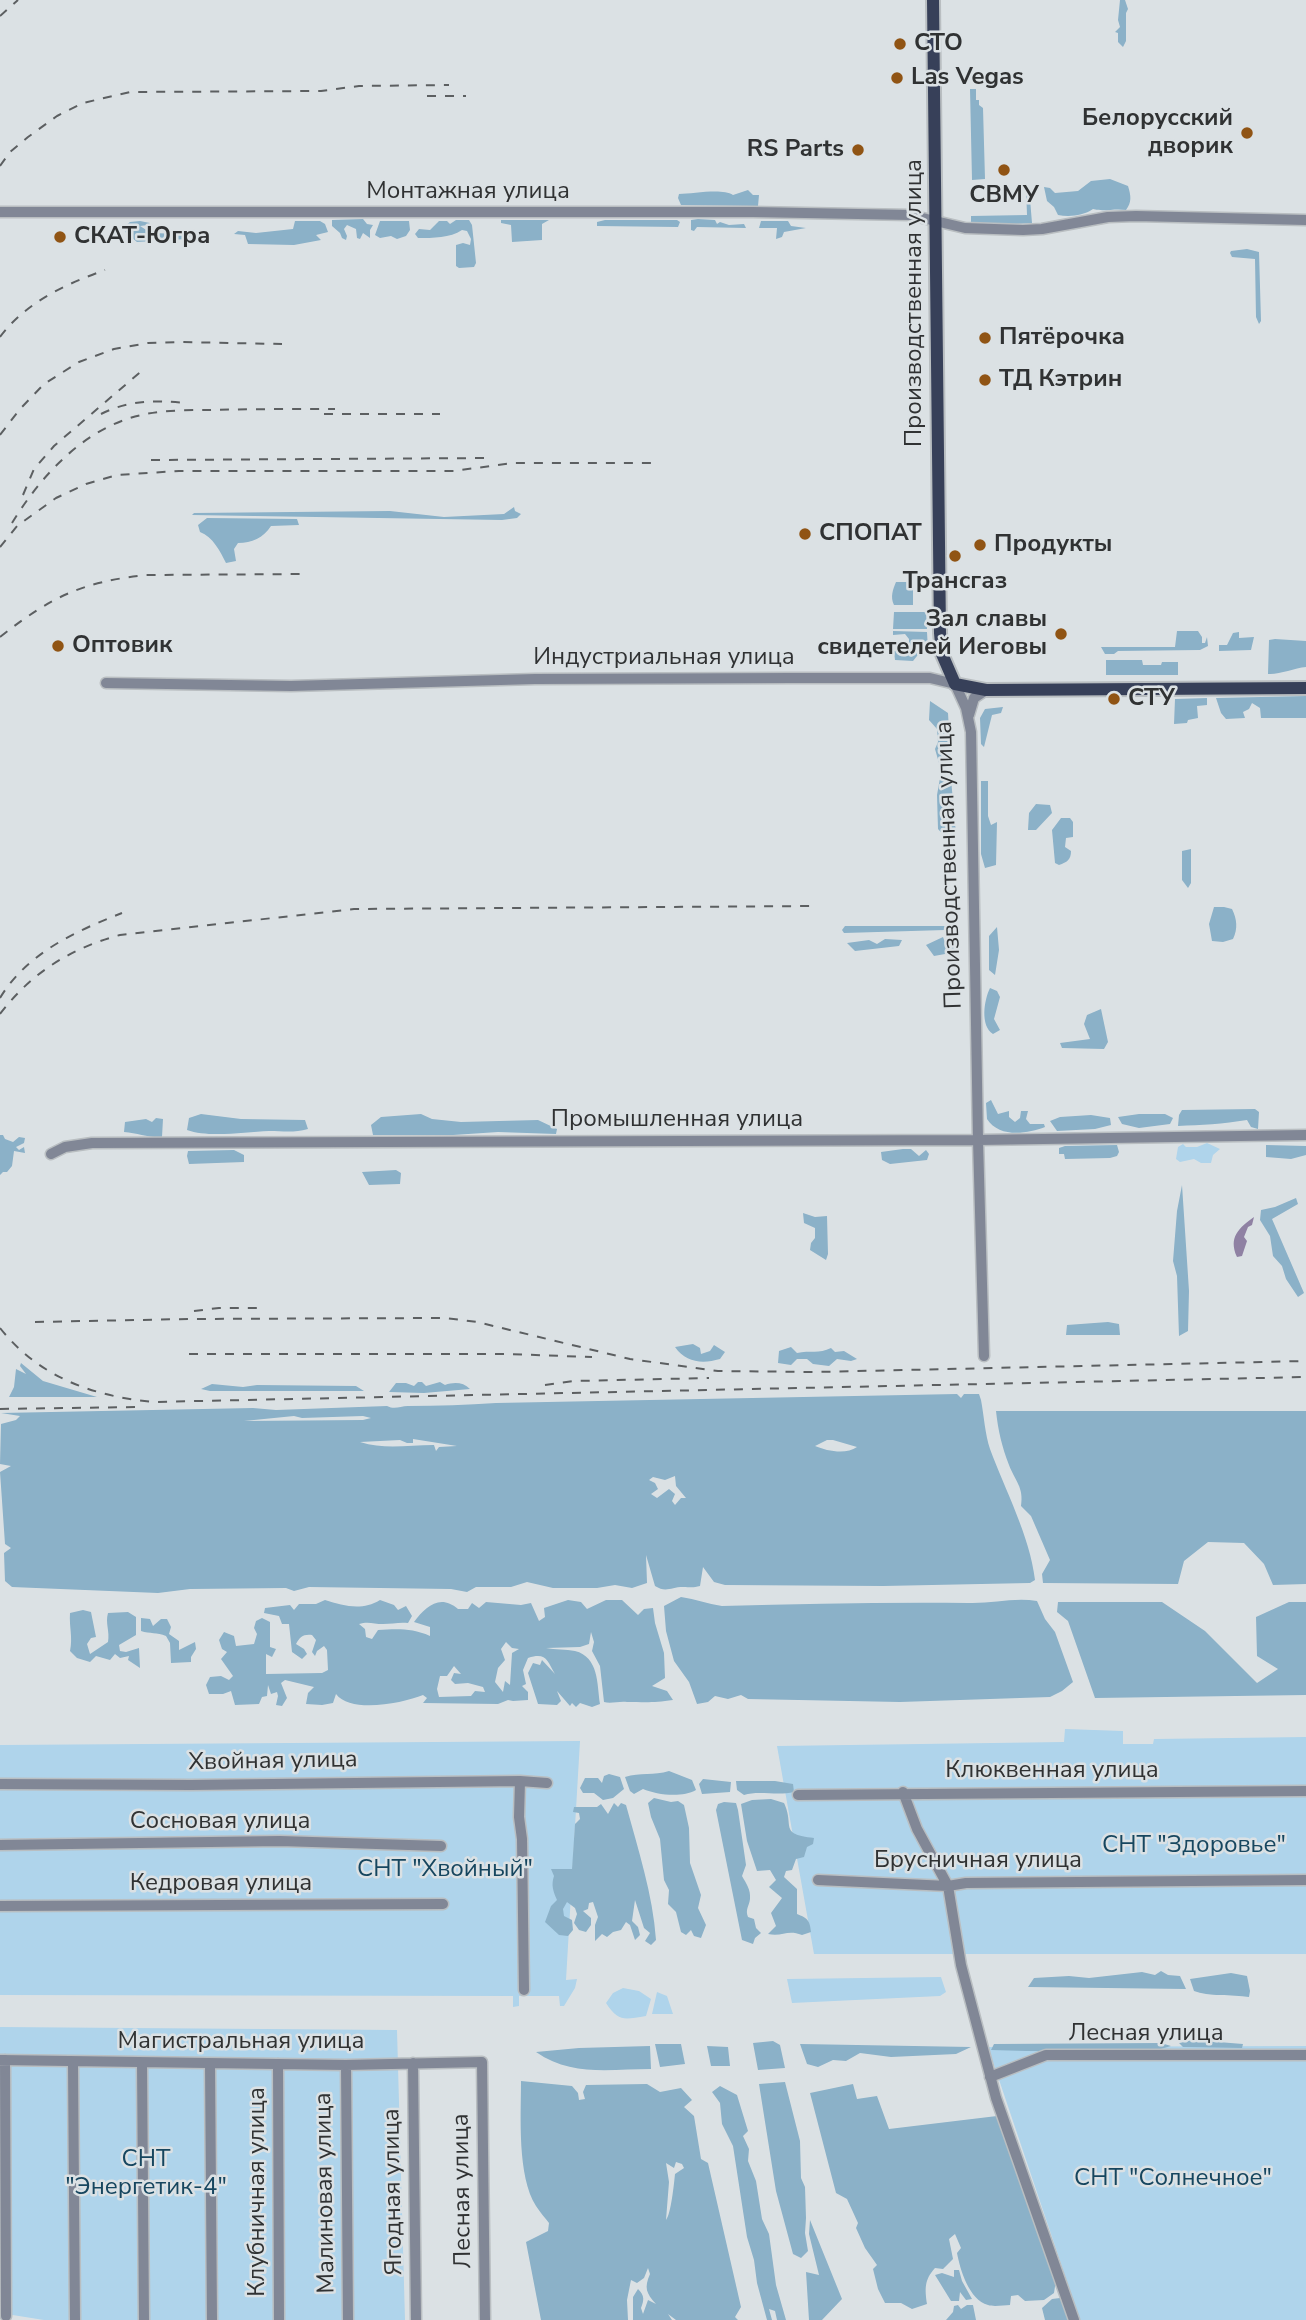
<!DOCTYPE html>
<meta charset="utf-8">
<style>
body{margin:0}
canvas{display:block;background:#dbe1e4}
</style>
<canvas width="1306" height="2320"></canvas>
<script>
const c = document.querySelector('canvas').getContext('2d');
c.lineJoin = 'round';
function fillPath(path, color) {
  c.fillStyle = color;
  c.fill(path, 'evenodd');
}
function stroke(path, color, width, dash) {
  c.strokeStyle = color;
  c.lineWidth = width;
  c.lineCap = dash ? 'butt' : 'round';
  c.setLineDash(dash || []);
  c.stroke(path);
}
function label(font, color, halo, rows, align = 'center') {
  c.font = font + ' "Nunito Sans",sans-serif';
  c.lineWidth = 5;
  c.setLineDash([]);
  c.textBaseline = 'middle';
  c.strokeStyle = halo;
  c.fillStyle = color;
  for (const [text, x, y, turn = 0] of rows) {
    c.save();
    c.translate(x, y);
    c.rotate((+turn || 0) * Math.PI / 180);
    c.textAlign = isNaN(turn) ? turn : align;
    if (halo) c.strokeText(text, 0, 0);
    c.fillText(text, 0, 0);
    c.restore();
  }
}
fillPath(new Path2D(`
 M1207,1143L1220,1149L1213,1155L1211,1163H1201L1194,1159L1180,1162L1176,1159L1178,1147L1183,1144L1186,1147H1197Z
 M1065,1729L1123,1731V1744H1153L1154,1739L1306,1737V1954H814L777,1746L1064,1742Z
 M580,1741L566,1980L577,1979L575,1988L564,2006H560L559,1996H519V2006L513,2007V1996L0,1995V1745Z
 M941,1977L946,1992L940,1996L792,2003L787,1979Z
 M623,1988L639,1991L651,1999L646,2016C625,2019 619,2023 606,2003L613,1993Z
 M657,1992L667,1996L673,2014H652Z
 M0,2027L397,2030L405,2320H44L0,2313Z
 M1306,2046V2320H1080L988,2047Z`), '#afd4eb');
fillPath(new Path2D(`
 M1120,0H1125L1128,9L1126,13V41L1123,47L1118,42V33L1115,32L1120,27L1118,20Z
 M970,89H976V100H979V105L983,108L985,179L972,180Z
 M1110,179L1128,186C1131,196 1132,202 1126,210C1114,208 1104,212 1093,209C1083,216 1069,217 1058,215L1054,207L1047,201L1044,187L1050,188L1055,193L1078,191L1091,181Z
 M1026,187H1029L1032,223L999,225L971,222V216L1027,215Z
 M748,190L753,195H759L758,206L681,205L678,198L679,194C693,194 722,188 733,195Z
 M363,219L367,224L373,225L370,230V238L363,233L360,239L357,238L356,229L347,225L344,229L347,236L346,240L342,238L340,233L332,226V220Z
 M698,219L715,220L717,224L720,222L729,225L744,224L746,228L697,227L694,231L691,230V220Z
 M456,220H469L472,225L476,263L474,267L459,268L456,266V245L463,243L470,245L471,239L467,231L462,230C450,238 433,238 418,238L415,234L419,229L430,230L439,221H447L450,224Z
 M501,220H549L542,224V240L512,242L511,225L501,223Z
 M605,220H677L680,222L678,227L597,226V222Z
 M140,221L150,223L148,225L140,226L151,233L183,234L198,231V234H192L187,239L137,242L125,232V226L130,222Z
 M295,221H320L325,224L328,232L316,235L321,240L294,245L248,244L245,235L234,234L238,231L256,233L293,229Z
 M380,221H409L410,230L406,236L397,239L391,236L380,238L375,235Z
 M761,221H788L791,226L806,228L784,232L782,237L776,239L777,228H759Z
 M1247,249L1259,252L1261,321L1259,324L1256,317L1255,259L1232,257L1230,253L1231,251Z
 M514,507L515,511L521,514L517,518L502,520L192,515L194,513L390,511L444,517L504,514Z
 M207,518L297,519L299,525L271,526C263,538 252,543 238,543L234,549L236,561L226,563C220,551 213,537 200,532L198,525Z
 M896,582H913V605H894C890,597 893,589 896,582Z
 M894,612H926L927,629H893Z
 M893,631L927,632L928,650L925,654L917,656L913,661L895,660L894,651L909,650V639L905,634L893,635Z
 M1177,631H1198L1202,637V643H1205L1207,637L1208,646L1200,650L1118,651L1114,654H1105L1101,647H1175Z
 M1239,632V638L1254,637L1251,650L1219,651V645H1227L1233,633Z
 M1275,639L1306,641V667C1294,668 1279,675 1268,674L1269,640Z
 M1106,660H1142L1143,665H1161L1162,662H1178V675H1106Z
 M1306,696V718H1261L1260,708L1252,703L1249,709L1243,712L1245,718L1226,719L1221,713L1216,698Z
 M1207,698V705L1197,706L1198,718L1188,720L1187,723L1174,724L1175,699Z
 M930,701L948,713L951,764L939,763L935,749L938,742L937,729L929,720Z
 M1003,707L1001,713L992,715L984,747L981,744L980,718L985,709Z
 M940,778L951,779L956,834L949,841L938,829L937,795Z
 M981,781H988V816L991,825L997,822L996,865L985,868L981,854Z
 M1036,804L1050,805L1052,813L1036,830H1028L1029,813Z
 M1061,818H1070L1073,822V837L1066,838L1065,847L1071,851C1071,860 1067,862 1059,865L1055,863L1052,830Z
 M1191,849V883L1188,888L1182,880V851Z
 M1214,907H1224L1232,909C1237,919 1238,929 1233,939L1223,942L1212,941L1209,924Z
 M845,926H947L945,930L844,933L842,930Z
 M997,927L999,950L995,975L989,970V936Z
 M943,937L946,945L956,947V952L934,956L926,945Z
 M885,939L902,940L899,946L855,951L847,943L869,940L877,944Z
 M990,988L997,991L1000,997L994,1019L1000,1030L993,1034C980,1026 984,1000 990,988Z
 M1101,1009L1108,1042L1104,1049L1062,1048L1060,1043L1090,1039L1084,1024L1087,1015Z
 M991,1100L998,1114L1009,1111V1117L1015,1122L1020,1118L1021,1111H1028L1026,1119L1030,1124H1044L1045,1127C1027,1134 999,1138 987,1119L986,1103Z
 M1255,1109L1259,1112L1258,1129L1251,1127L1247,1120C1223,1124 1201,1125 1178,1126L1179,1115L1182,1110Z
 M201,1114L241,1119L305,1120L308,1129C294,1133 283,1131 269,1131C245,1132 209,1138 187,1130L189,1118Z
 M421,1114L432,1119L461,1122L538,1120L557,1129L556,1134L498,1132L453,1135H373L371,1125L381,1117Z
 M1139,1114H1165L1173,1118L1170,1124L1139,1128L1122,1124L1118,1117Z
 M1091,1115L1110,1118L1111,1125L1095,1129L1057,1131L1050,1121L1060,1117Z
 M156,1118L163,1119L162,1137C149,1138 138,1133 124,1132L125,1122L146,1119L152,1122Z
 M0,1135H3L5,1139L13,1142L19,1137L25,1138L24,1143L16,1147L19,1150L24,1147L25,1153L14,1151L12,1166L7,1172H3L0,1175Z
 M1117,1145L1119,1152L1117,1156L1110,1158L1065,1159L1064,1154H1059V1148L1065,1146Z
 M1266,1145L1306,1146V1155L1291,1159L1266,1157Z
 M903,1149H911L919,1156L926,1150L929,1154L927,1160L890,1164L882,1160L881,1152Z
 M234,1150L244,1155V1162L189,1164L187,1156L188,1151Z
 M396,1170L401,1173L400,1184L369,1185L362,1172Z
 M1182,1185L1189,1291L1188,1331L1179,1336L1177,1276L1173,1261L1177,1211Z
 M1296,1198L1298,1204L1272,1219L1304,1293L1298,1297L1286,1279L1282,1266L1273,1256L1270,1236L1260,1220L1261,1210L1275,1207Z
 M803,1213L815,1217L827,1216L828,1254L826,1260L810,1250L811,1243L815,1238V1228L804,1223Z
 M1108,1322L1119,1324L1120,1335H1066L1067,1325Z
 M693,1344L700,1348L701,1354L710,1351L714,1345L725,1352L720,1359C703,1364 686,1363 675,1347Z
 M791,1347L797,1353C810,1350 819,1354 831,1348L835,1352L844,1351L857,1359L851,1361L837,1359L829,1366L813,1364L807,1359H797L791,1365L778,1363L779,1351Z
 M21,1363L43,1381L97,1397H9L14,1387L16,1369L26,1374L20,1366Z
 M418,1382H422L426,1386L440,1382L445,1385C454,1382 463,1382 470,1389L424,1393L389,1392L396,1383H406L414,1386Z
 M212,1384L243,1387L257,1385L356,1386L364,1391H210L201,1389Z
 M957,1394L961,1398L964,1394H979L981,1400C984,1416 985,1434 990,1449C1005,1490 1030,1536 1035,1580L1030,1583L883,1586L725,1585L714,1582L703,1567L700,1586C693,1588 690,1587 683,1587C671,1587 666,1593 655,1586L646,1555L647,1583L632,1588L615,1585L597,1588H553L527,1582L511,1587H476L467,1592L451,1589L309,1587L294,1591L286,1588L190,1589L158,1593L12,1587L5,1581L4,1553L11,1548L5,1544L0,1472L11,1466L0,1464L1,1424L16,1420L20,1416L1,1413L253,1408L276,1410L387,1406C395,1410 400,1406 408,1406C438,1406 467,1405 496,1403ZM294,1416L302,1418L363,1416L371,1418L363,1420L244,1421ZM413,1439L457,1446L439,1447L436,1451L434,1445C408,1445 385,1450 360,1442L400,1440L407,1443H413ZM827,1440H833L857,1447C846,1455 827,1451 815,1446ZM675,1476L676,1486L686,1498H681L675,1505L672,1501L675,1494L669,1489L657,1498L651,1494L658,1489L655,1483L649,1480L653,1477L665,1480Z
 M996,1411H1306V1584L1273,1585L1264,1564L1244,1543L1208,1542L1184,1561L1178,1584L1043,1583L1042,1574L1050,1560L1031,1516L1021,1506C1024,1487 1015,1481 1009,1465C1002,1447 998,1430 996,1411Z
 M681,1597C696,1599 707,1604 722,1606C804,1604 886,1602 968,1603C991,1604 1014,1597 1037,1601L1045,1619L1055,1632L1073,1682L1062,1691L1050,1697L900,1702L748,1699L741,1695L728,1699L715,1696L708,1702L697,1704L689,1682L674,1661L666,1631L664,1606Z
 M325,1600C344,1606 362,1611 380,1600L394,1605L398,1610L406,1606L412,1616L408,1623C399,1622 392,1624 383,1624C374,1624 368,1621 359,1624L365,1629L366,1637L372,1639L378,1630C397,1629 412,1628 430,1636V1627L414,1622C425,1607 440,1593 458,1609H468L472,1603L479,1608L486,1602L521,1605L531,1603L539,1621L545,1617L544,1608L568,1600L581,1602L587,1609L606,1600H622L638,1615L644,1609L653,1608L655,1623L664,1653L665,1678L652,1686L667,1691L673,1700C654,1703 645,1702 627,1702C619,1701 611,1704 604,1702L600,1666L592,1651L594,1642L591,1632L589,1644L580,1647L546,1648C555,1650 566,1649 575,1651C599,1657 597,1684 600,1704L592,1707L580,1703L576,1707L572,1703L570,1706L557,1691L561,1701L557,1705L538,1704L528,1673L533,1663L540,1665L542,1660L555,1674C547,1660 546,1652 528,1658L523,1670L526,1684L522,1686L528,1692V1700L513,1701L508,1700L498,1704L423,1703L427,1698L423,1695C403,1703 351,1714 336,1694L333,1703L322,1705L306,1704L308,1693L314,1687L285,1680L281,1683L287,1698L282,1706L276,1705L278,1696L277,1692L271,1694L268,1685L267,1696L262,1697L259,1704L235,1705L231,1691L223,1694H209L206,1685L210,1677L221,1676L229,1680L233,1676L221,1659L227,1652L222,1649L219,1640L224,1632L234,1636L236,1646L254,1644L257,1634L254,1628L256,1621L262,1618L270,1622V1647L276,1649L272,1657L266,1654V1674L322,1673L328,1670L327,1650L324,1646L317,1651L315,1656L312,1652L316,1640L312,1635C303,1634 300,1637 296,1644L304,1649L307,1654L302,1659L292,1652L289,1624H282L279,1616L264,1613L265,1608L290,1605L294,1610L299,1604H316ZM506,1642L512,1648L519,1649L512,1653L510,1685L505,1681L503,1692L495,1682L498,1668L505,1660L501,1649ZM454,1666L461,1674L454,1673L451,1680L455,1684L468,1683L483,1687L485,1692L475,1691L471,1696L439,1697L437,1689L440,1676H447Z
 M1058,1602H1162L1205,1631L1257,1683L1278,1669L1257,1656L1256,1617L1289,1602H1306V1695L1095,1698L1068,1621L1057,1612Z
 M83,1610L91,1612L96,1637L91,1638L87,1644L90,1654L108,1642C110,1631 105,1623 108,1613L128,1612L136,1617V1635L119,1645L120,1651L126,1652L139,1648L140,1668L128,1660L129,1656L120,1658L115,1654L110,1660L96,1656L90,1662L77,1658L70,1651C73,1637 69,1627 70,1613Z
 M141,1618L150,1619L153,1626L161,1619H167L171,1627L169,1634L179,1641V1650L195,1642L196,1649L191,1657V1662L171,1663L170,1643L166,1636C157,1632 150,1634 141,1631Z
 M669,1771L692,1780L696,1790C682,1798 657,1795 643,1789L634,1794L630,1791L625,1777C640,1772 654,1776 669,1771Z
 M609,1774L620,1777L624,1789L613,1798L603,1800L594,1793H583L580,1788L585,1778H598L602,1783L604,1776Z
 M703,1779L731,1782L730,1792L702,1794L699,1784Z
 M736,1781H775L793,1784L794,1792C776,1796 759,1790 744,1795L737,1790Z
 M654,1798L671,1802L678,1801L684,1805L689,1828L690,1863L701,1895L698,1908L706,1925L701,1938L694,1936L691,1930L686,1935L681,1932L676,1912L668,1904L669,1890L664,1880L660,1839L651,1817L648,1803Z
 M771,1799L784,1803C795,1826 778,1834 814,1838L813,1844L807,1847L804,1857L796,1859L792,1870L786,1871L784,1877L797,1889V1914C807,1918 810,1920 811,1932L802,1935C787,1929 783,1937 768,1934L776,1926L771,1913L782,1898L769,1887L776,1880L770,1870L757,1871L747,1841L741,1804L752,1800Z
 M724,1802L736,1803L738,1810L746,1865L742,1876C746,1883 751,1890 750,1899C749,1907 745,1909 748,1917L754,1919L756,1928L761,1933L755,1938L753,1944L742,1940L716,1810L718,1804Z
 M614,1803L618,1807L621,1803L626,1805C638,1849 653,1895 656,1940L651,1945L645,1941L650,1933L644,1928L635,1900L632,1921L638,1927L640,1935L635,1940L630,1925L626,1922L621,1930L613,1932L607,1937L602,1934L595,1941V1925L598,1917L593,1902L589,1903L588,1909L583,1911L591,1918V1925L586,1932L579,1930L574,1923L577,1914L575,1908L567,1902L563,1909L564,1916L572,1920L573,1930L568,1936L559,1935L545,1922L551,1906L557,1900C553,1891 551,1885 554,1876L551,1869H572L575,1824L580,1819L579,1813L573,1812L574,1807H597L601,1804L608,1814Z
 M1161,1971L1168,1975L1180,1976L1186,1989L1028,1987L1034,1978L1069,1976L1089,1978L1142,1972L1155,1975Z
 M1231,1973L1247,1976L1250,1991L1249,1997C1232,1994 1208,1997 1194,1991L1190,1979Z
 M1193,2040L1243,2044L1242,2048L1183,2047L1179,2043Z
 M773,2041L780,2045L785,2068L758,2070L753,2043Z
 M1161,2043L1171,2046L1157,2050C1101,2051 1046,2052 991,2050L994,2044Z
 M655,2044H681L685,2064L660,2067Z
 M800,2044L971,2047L956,2054L891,2057L860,2053L846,2061L833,2060L818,2067L807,2064Z
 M650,2046L651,2069C610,2069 572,2077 536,2052L579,2048Z
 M707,2046L728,2047L730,2066H711Z
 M521,2081L572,2086L578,2093L579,2100L585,2099L583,2092L586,2085L647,2084L660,2092L681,2088L692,2100L684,2107L694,2116L701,2159L708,2163L741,2307L735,2317L738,2320H676L668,2314L672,2320H633V2297L638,2289C645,2296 644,2300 641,2308L643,2314L648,2300L656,2304C646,2293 644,2288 650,2274L648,2268L644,2278L637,2283L631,2280L627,2300L628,2320H541L526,2242L548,2231L549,2223C545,2218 540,2212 536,2206C517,2176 521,2116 521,2081ZM676,2162L682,2164L684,2168L675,2174C674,2184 671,2214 666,2220L669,2182L666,2163L674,2168Z
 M785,2082L800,2141L801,2178L805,2187L806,2218L805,2233L808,2251L801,2258L793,2254L776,2191L759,2084Z
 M853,2084L857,2099L877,2096L889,2129L997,2116L1056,2280L1054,2293L1044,2300L1025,2301L1018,2295L1011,2296L1010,2305C1004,2305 994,2307 988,2305C969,2300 960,2269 957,2253L961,2248L955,2234L949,2239L953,2259L943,2269L935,2268C924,2280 925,2289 927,2304L912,2309L901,2303H885L878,2289L873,2269L877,2265L865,2248L856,2228L858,2223L847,2199L836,2193L810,2093Z
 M720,2086L737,2095L748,2131L743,2136L749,2149L748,2161L756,2181L762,2219L769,2234L776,2285L786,2320H777L775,2311L769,2309L772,2320H767L757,2283L754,2260L747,2237L733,2146L722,2124L720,2103L712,2092Z
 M810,2220L842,2299L822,2320H809L806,2272L819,2275L809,2234Z
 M954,2270H959L962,2281L972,2299L966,2300L960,2292L959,2301H951L935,2275L942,2273L954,2277Z
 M1060,2298L1068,2320H1045L1042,2308L1052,2299Z
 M958,2305L961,2309L967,2305H973L976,2320H946L953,2312L954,2306Z`), '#8bb1c8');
fillPath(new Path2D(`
 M1254,1217L1252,1225L1248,1227L1244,1237L1247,1241L1242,1256L1237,1257C1228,1237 1239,1228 1254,1217Z`), '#8f81a3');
const minor = new Path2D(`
 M0,212H753L910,215L965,228L1023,230L1042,229L1108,217L1136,216L1306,220
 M106,683L291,686L535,679L792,678H930L955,684L966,708L971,732L978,1140L984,1356
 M969,715L974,698L986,690
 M51,1154L65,1147L92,1143L978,1140L1306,1135
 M520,1781L519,1817L522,1839L524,1990
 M0,1784L191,1785L520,1781L547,1783
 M903,1792L917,1829L948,1886L961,1965L996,2098L1074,2320
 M798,1795L1306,1791
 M0,1845L280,1841L441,1846
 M818,1880L948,1886L966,1883L1306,1880
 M0,1906L443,1904
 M0,2060L346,2065L482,2062L485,2320
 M5,2060L6,2316
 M73,2063L75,2320
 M142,2063L144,2320
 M413,2063L416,2320
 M210,2064L212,2320
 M278,2064L279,2320
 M346,2065L348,2320
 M990,2077L1046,2055H1306`);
const major = new Path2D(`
 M933,0L940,633L942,654L955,684L986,690L1306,688`);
stroke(minor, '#b9bec1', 13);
stroke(major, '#b9bec1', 16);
stroke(minor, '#818796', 10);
stroke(major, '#374059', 12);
stroke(new Path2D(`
 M0,16L18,0
 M427,96H466
 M0,166L10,152L28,137L57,116L83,103L130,92L321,91L359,86L449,85
 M0,337C26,302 66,284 105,270
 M101,414C129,400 155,400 186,403
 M324,414H440
 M0,435L20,409L44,384L79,362L114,349L148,343L179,342L282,344
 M151,460L492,458
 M23,495L34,469L54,446L145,368
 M12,523C42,474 87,425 146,414C167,410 190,410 211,410C252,409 294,409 335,409
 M0,547L17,526L56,498L86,484L117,475L179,471H454L512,463H655
 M0,637C51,597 81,582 146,575L307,574
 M0,998C27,953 76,931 122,913
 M0,1014C31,973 71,948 120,935L354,909L816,906
 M194,1311L219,1308H265
 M35,1322L188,1319L445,1318L477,1322L630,1359L718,1371L815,1372L1306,1361
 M0,1328C39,1377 92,1396 153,1402L1306,1377
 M189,1354H506L592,1357
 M545,1385L574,1381L709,1378
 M0,1409L136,1407`), '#5c5f61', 2, [9, 9]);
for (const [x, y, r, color] of [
 [900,44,7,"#905414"],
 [897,78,7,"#905414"],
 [1247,133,7,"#905414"],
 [858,150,7,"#905414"],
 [1004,170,7,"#905414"],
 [60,237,7,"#905414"],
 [985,338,7,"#905414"],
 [985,380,7,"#905414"],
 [805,534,7,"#905414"],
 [980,545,7,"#905414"],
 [955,556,7,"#905414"],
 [1061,634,7,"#905414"],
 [58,646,7,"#905414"],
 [1114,699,7,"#905414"]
]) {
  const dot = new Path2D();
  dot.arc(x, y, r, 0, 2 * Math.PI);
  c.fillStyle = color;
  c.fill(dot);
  stroke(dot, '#dbe1e4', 2.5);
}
label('bold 24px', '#303233', '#dbe1e4', [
 ["СТО",914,44],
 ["Las Vegas",911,78],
 ["Белорусский",1233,119,"right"],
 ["дворик",1233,147,"right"],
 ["RS Parts",844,150,"right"],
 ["СВМУ",1004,196,"center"],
 ["СКАТ-Югра",74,237],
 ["Пятёрочка",999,338],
 ["ТД Кэтрин",999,380],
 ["СПОПАТ",819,534],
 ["Продукты",994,545],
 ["Трансгаз",955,582,"center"],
 ["Зал славы",1047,620,"right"],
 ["свидетелей Иеговы",1047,648,"right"],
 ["Оптовик",72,646],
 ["СТУ",1128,699]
], 'left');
label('24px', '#303233', '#dbe1e4', [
 ["Монтажная улица",468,192],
 ["Производственная улица",915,303,-90],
 ["Индустриальная улица",664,658],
 ["Производственная улица",950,865,-92],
 ["Промышленная улица",677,1120],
 ["Хвойная улица",273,1762,-1],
 ["Клюквенная улица",1052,1771],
 ["Сосновая улица",220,1822],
 ["Брусничная улица",978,1861],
 ["Кедровая улица",221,1884],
 ["Лесная улица",1146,2034],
 ["Магистральная улица",241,2042],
 ["Лесная улица",463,2191,-91],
 ["Клубничная улица",258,2192,-90],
 ["Ягодная улица",394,2192,-91],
 ["Малиновая улица",326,2193,-91]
]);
label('24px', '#16465f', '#dbe1e4', [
 ["СНТ \"Здоровье\"",1194,1846],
 ["СНТ \"Хвойный\"",445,1870],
 ["СНТ",146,2160],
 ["\"Энергетик-4\"",146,2188],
 ["СНТ \"Солнечное\"",1173,2179]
]);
</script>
